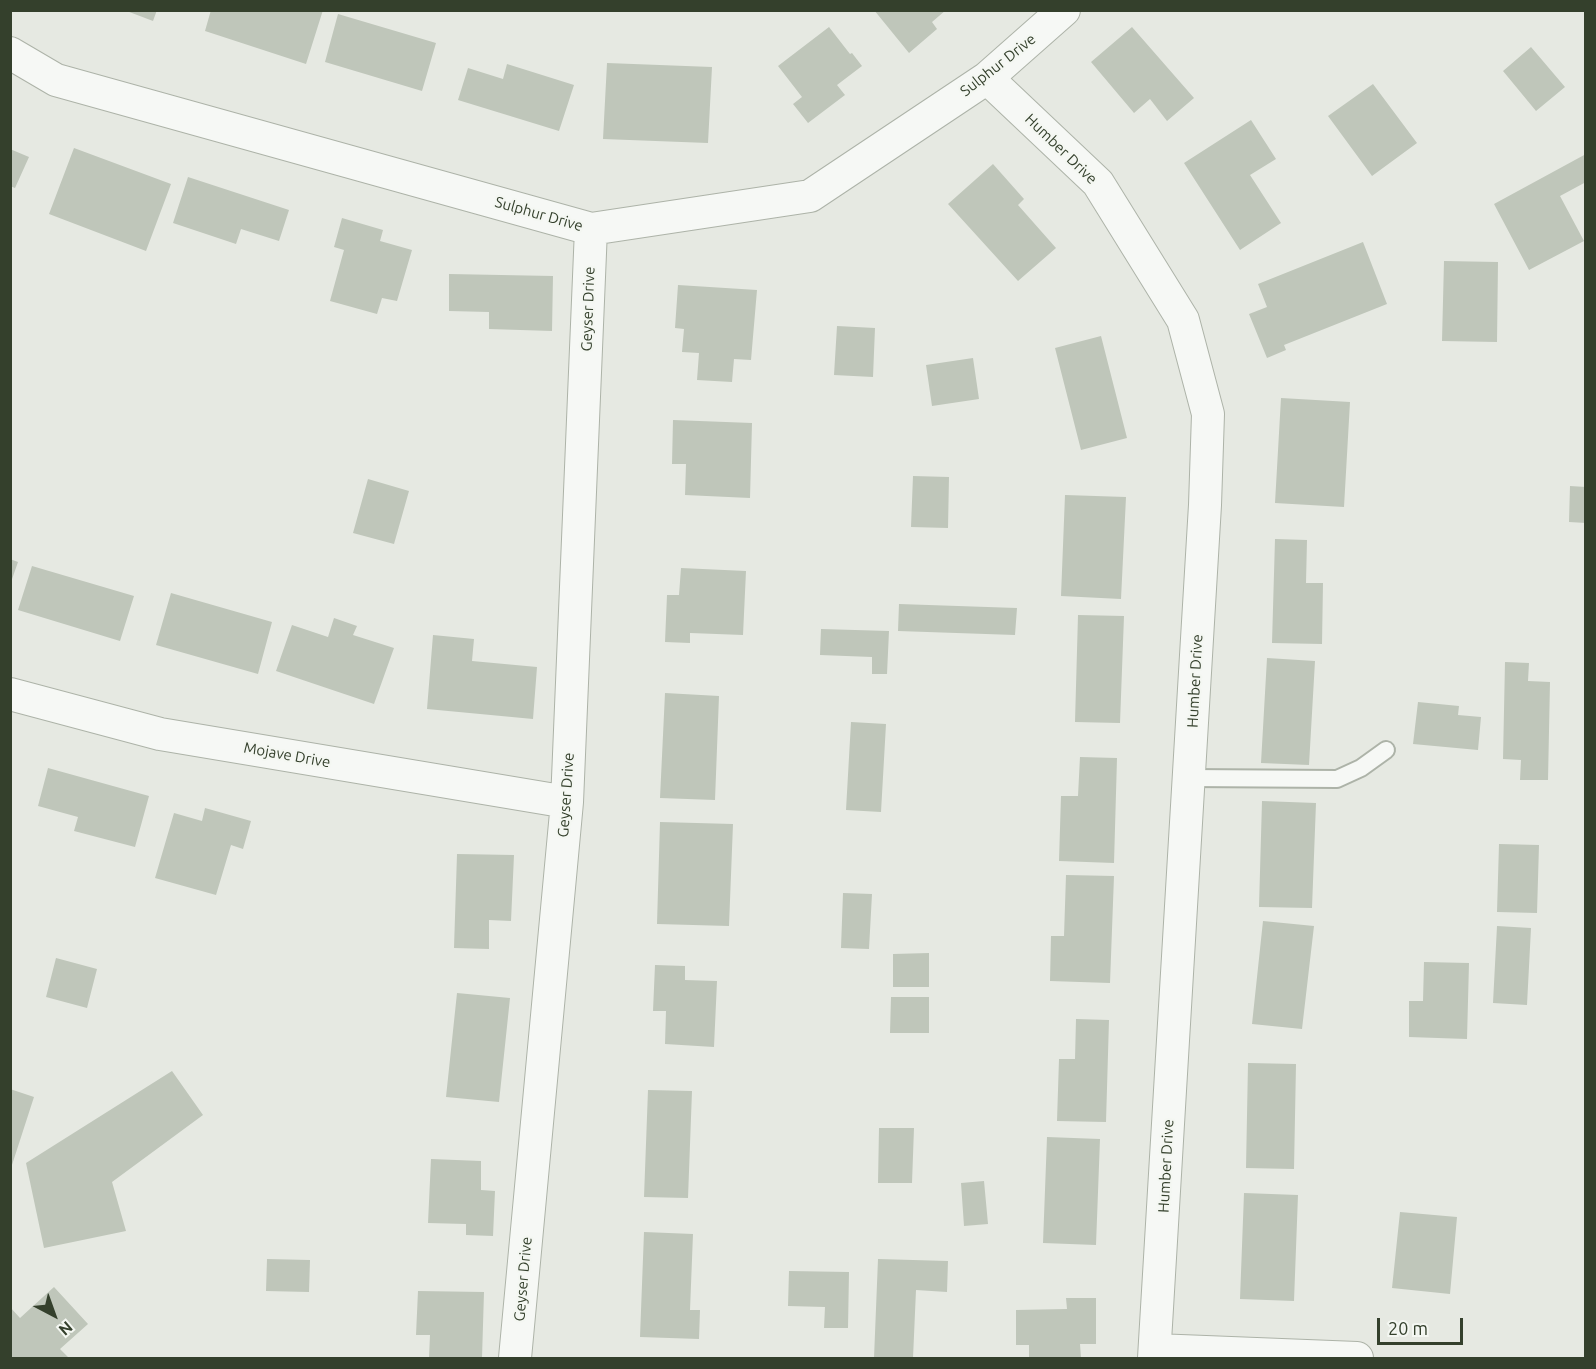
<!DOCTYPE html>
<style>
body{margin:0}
#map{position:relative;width:1596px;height:1369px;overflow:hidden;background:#e6e9e2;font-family:Ubuntu,sans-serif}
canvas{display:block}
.frame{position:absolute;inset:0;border:12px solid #34402c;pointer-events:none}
.north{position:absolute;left:24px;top:1285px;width:60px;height:60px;-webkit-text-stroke:4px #f4f7f2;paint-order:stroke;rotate:139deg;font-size:16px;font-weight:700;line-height:24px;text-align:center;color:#34402c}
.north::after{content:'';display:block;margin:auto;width:21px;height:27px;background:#34402c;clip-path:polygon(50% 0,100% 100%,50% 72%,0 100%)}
.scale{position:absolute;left:1377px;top:1318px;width:86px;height:27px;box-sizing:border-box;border:3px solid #34402c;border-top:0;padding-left:8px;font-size:18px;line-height:21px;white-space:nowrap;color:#34402c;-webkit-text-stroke:4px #f4f7f2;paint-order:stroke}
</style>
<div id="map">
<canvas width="1596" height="1369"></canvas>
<div class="frame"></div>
<div class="north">N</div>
<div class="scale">20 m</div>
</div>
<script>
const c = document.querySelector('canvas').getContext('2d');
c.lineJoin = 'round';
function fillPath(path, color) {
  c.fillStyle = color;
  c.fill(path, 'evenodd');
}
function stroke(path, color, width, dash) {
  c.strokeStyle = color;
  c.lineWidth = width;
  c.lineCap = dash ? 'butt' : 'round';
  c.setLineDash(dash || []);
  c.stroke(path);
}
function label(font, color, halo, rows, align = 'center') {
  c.font = font + ' Ubuntu,sans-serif';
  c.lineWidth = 4.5;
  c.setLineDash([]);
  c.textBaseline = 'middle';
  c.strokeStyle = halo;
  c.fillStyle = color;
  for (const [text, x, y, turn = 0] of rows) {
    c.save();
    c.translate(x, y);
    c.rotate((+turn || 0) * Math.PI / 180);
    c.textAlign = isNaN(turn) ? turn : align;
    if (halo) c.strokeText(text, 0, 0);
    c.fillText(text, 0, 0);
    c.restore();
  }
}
fillPath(new Path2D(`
 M124,10H157L153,21Z
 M211,10H323L306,64L205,31Z
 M874,10H946L932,22L937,29L909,53Z
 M338,14L436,43L422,91L325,62Z
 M829,27L850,54L852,53L862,66L837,85L845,95L808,123L793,104L802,97L778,66Z
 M1132,27L1194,98L1167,121L1150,99L1134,113L1091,62Z
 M1531,47L1565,87L1536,111L1503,71Z
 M607,63L712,67L708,143L603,139Z
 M507,64L574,85L559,131L458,100L468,68L503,79Z
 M1373,84L1417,143L1372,176L1328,116Z
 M1251,120L1276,159L1250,175L1281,223L1240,250L1184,163Z
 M74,148L171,184L146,251L49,214Z
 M10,149L29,157L15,188L10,186Z
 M1586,154V182L1560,196L1584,241L1529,270L1494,204Z
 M993,164L1024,199L1018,205L1056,248L1018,281L948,204Z
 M188,177L289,210L279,241L241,229L236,244L173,223Z
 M342,218L383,230L380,241L412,250L397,301L382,298L377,314L330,301L344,250L334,247Z
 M1363,242L1387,304L1284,345L1286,350L1267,358L1249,314L1267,307L1258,284Z
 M1444,261L1498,262L1497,342L1442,341Z
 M449,274L553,276L552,331L489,329V312L449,311Z
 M678,285L757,290L751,360L734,359L732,382L697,380L699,353L682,352L684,329L675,328Z
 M837,326L875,328L873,377L834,375Z
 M1101,336L1127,438L1081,450L1055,348Z
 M973,358L979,399L932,406L926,365Z
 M1281,398L1350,402L1344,507L1275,503Z
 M673,420L752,423L750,498L685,495L686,464H672Z
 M913,476L949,477L948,528L911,527Z
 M368,479L409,491L394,544L353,533Z
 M1570,486L1586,487V523L1569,522Z
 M1065,495L1126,497L1121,599L1061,596Z
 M1275,539L1307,540L1306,583H1323L1322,644L1272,643Z
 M10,559L18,562L11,582L10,581Z
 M32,566L134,596L120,641L18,610Z
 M681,568L746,571L743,635L690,633V643L665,642L667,595H679Z
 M171,593L272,622L258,674L156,645Z
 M899,604L1017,608L1015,635L898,631Z
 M1078,615L1124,616L1120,723L1075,722Z
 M334,618L357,626L353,635L394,648L374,704L276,671L292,625L328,637Z
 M821,629L889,631L887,674H872V657L820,655Z
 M433,635L474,639L472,661L537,667L533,719L427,709Z
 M1267,658L1315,661L1309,765L1261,763Z
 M1505,662L1529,663L1528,681L1550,682L1548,780H1520L1521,760L1503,759Z
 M665,693L719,696L715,800L660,798Z
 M1418,702L1459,706L1458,715L1481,717L1478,750L1413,744Z
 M851,722L886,724L881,812L846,810Z
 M1080,757L1117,758L1114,863L1059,861L1061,796H1078Z
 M48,768L149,796L135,847L74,831L78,817L38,806Z
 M1262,801L1316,803L1312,908L1259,907Z
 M205,808L251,821L243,849L231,845L216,895L155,878L174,813L202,821Z
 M660,822L733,824L729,926L657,924Z
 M1499,844L1539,845L1537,913L1497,912Z
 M457,854L514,855L511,921L489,920V949L454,948Z
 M1066,875L1114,876L1110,983L1050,981L1051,936H1064Z
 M843,893L872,894L869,949L841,948Z
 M1263,921L1314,926L1302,1029L1252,1024Z
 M1497,926L1531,928L1527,1005L1493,1003Z
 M929,953V987H893V954Z
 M56,958L97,969L87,1008L46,997Z
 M1424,962L1469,963L1467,1039L1409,1037V1001H1423Z
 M655,965L685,966V980L717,981L714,1047L665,1044L666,1011H653Z
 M457,993L510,998L499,1102L446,1097Z
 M891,997H929V1033H890Z
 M1076,1019L1109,1020L1106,1122L1057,1121L1059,1059H1075Z
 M1248,1063L1296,1064L1294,1169L1246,1168Z
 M172,1071L203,1115L112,1182L126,1231L44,1248L26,1163Z
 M10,1089L34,1097L11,1168H10Z
 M648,1090L692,1091L688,1198L644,1197Z
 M879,1128H914L912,1183H878Z
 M1047,1137L1100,1139L1096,1245L1043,1243Z
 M431,1159L481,1161V1190L495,1191L493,1236L466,1235V1224L428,1223Z
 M984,1181L988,1224L964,1226L961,1183Z
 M1244,1193L1298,1195L1294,1301L1240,1299Z
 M1400,1212L1457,1217L1450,1294L1392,1288Z
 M644,1232L693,1234L690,1310H700L699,1339L640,1337Z
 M267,1259L310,1260L309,1292L266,1291Z
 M878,1259L948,1261L947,1292L916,1290L913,1358H874Z
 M789,1271L849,1272L848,1328H824L825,1307L788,1306Z
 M54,1287L88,1324L60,1349L69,1358H12L10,1307L20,1318Z
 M418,1291L484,1292L482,1358H429L430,1335H416Z
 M1066,1298H1096V1344H1080L1081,1358H1029V1345H1016V1310L1067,1309Z`), '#bfc6ba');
const service = new Path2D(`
 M1189,778L1337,779L1361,768L1386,750`);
const minor = new Path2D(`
 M10,53L56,80L591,229L810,196L987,78L1064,10
 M987,78L1098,183L1183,320L1208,414L1205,505L1154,1358
 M10,694L160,734L567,802
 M1155,1350L1357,1358
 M515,1358L567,802L591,229`);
stroke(service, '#adb3a8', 20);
stroke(minor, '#adb3a8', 34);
stroke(service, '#f6f8f5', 16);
stroke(minor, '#f6f8f5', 32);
label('15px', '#34402c', '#f4f7f2', [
 ["Sulphur Drive",998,65,-38],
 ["Humber Drive",1061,149,44],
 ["Sulphur Drive",539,214,16],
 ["Geyser Drive",588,309,-88],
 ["Humber Drive",1195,681,-87],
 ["Mojave Drive",287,755,10],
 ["Geyser Drive",566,795,-86],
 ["Humber Drive",1166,1166,-87],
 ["Geyser Drive",523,1279,-85]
]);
</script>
